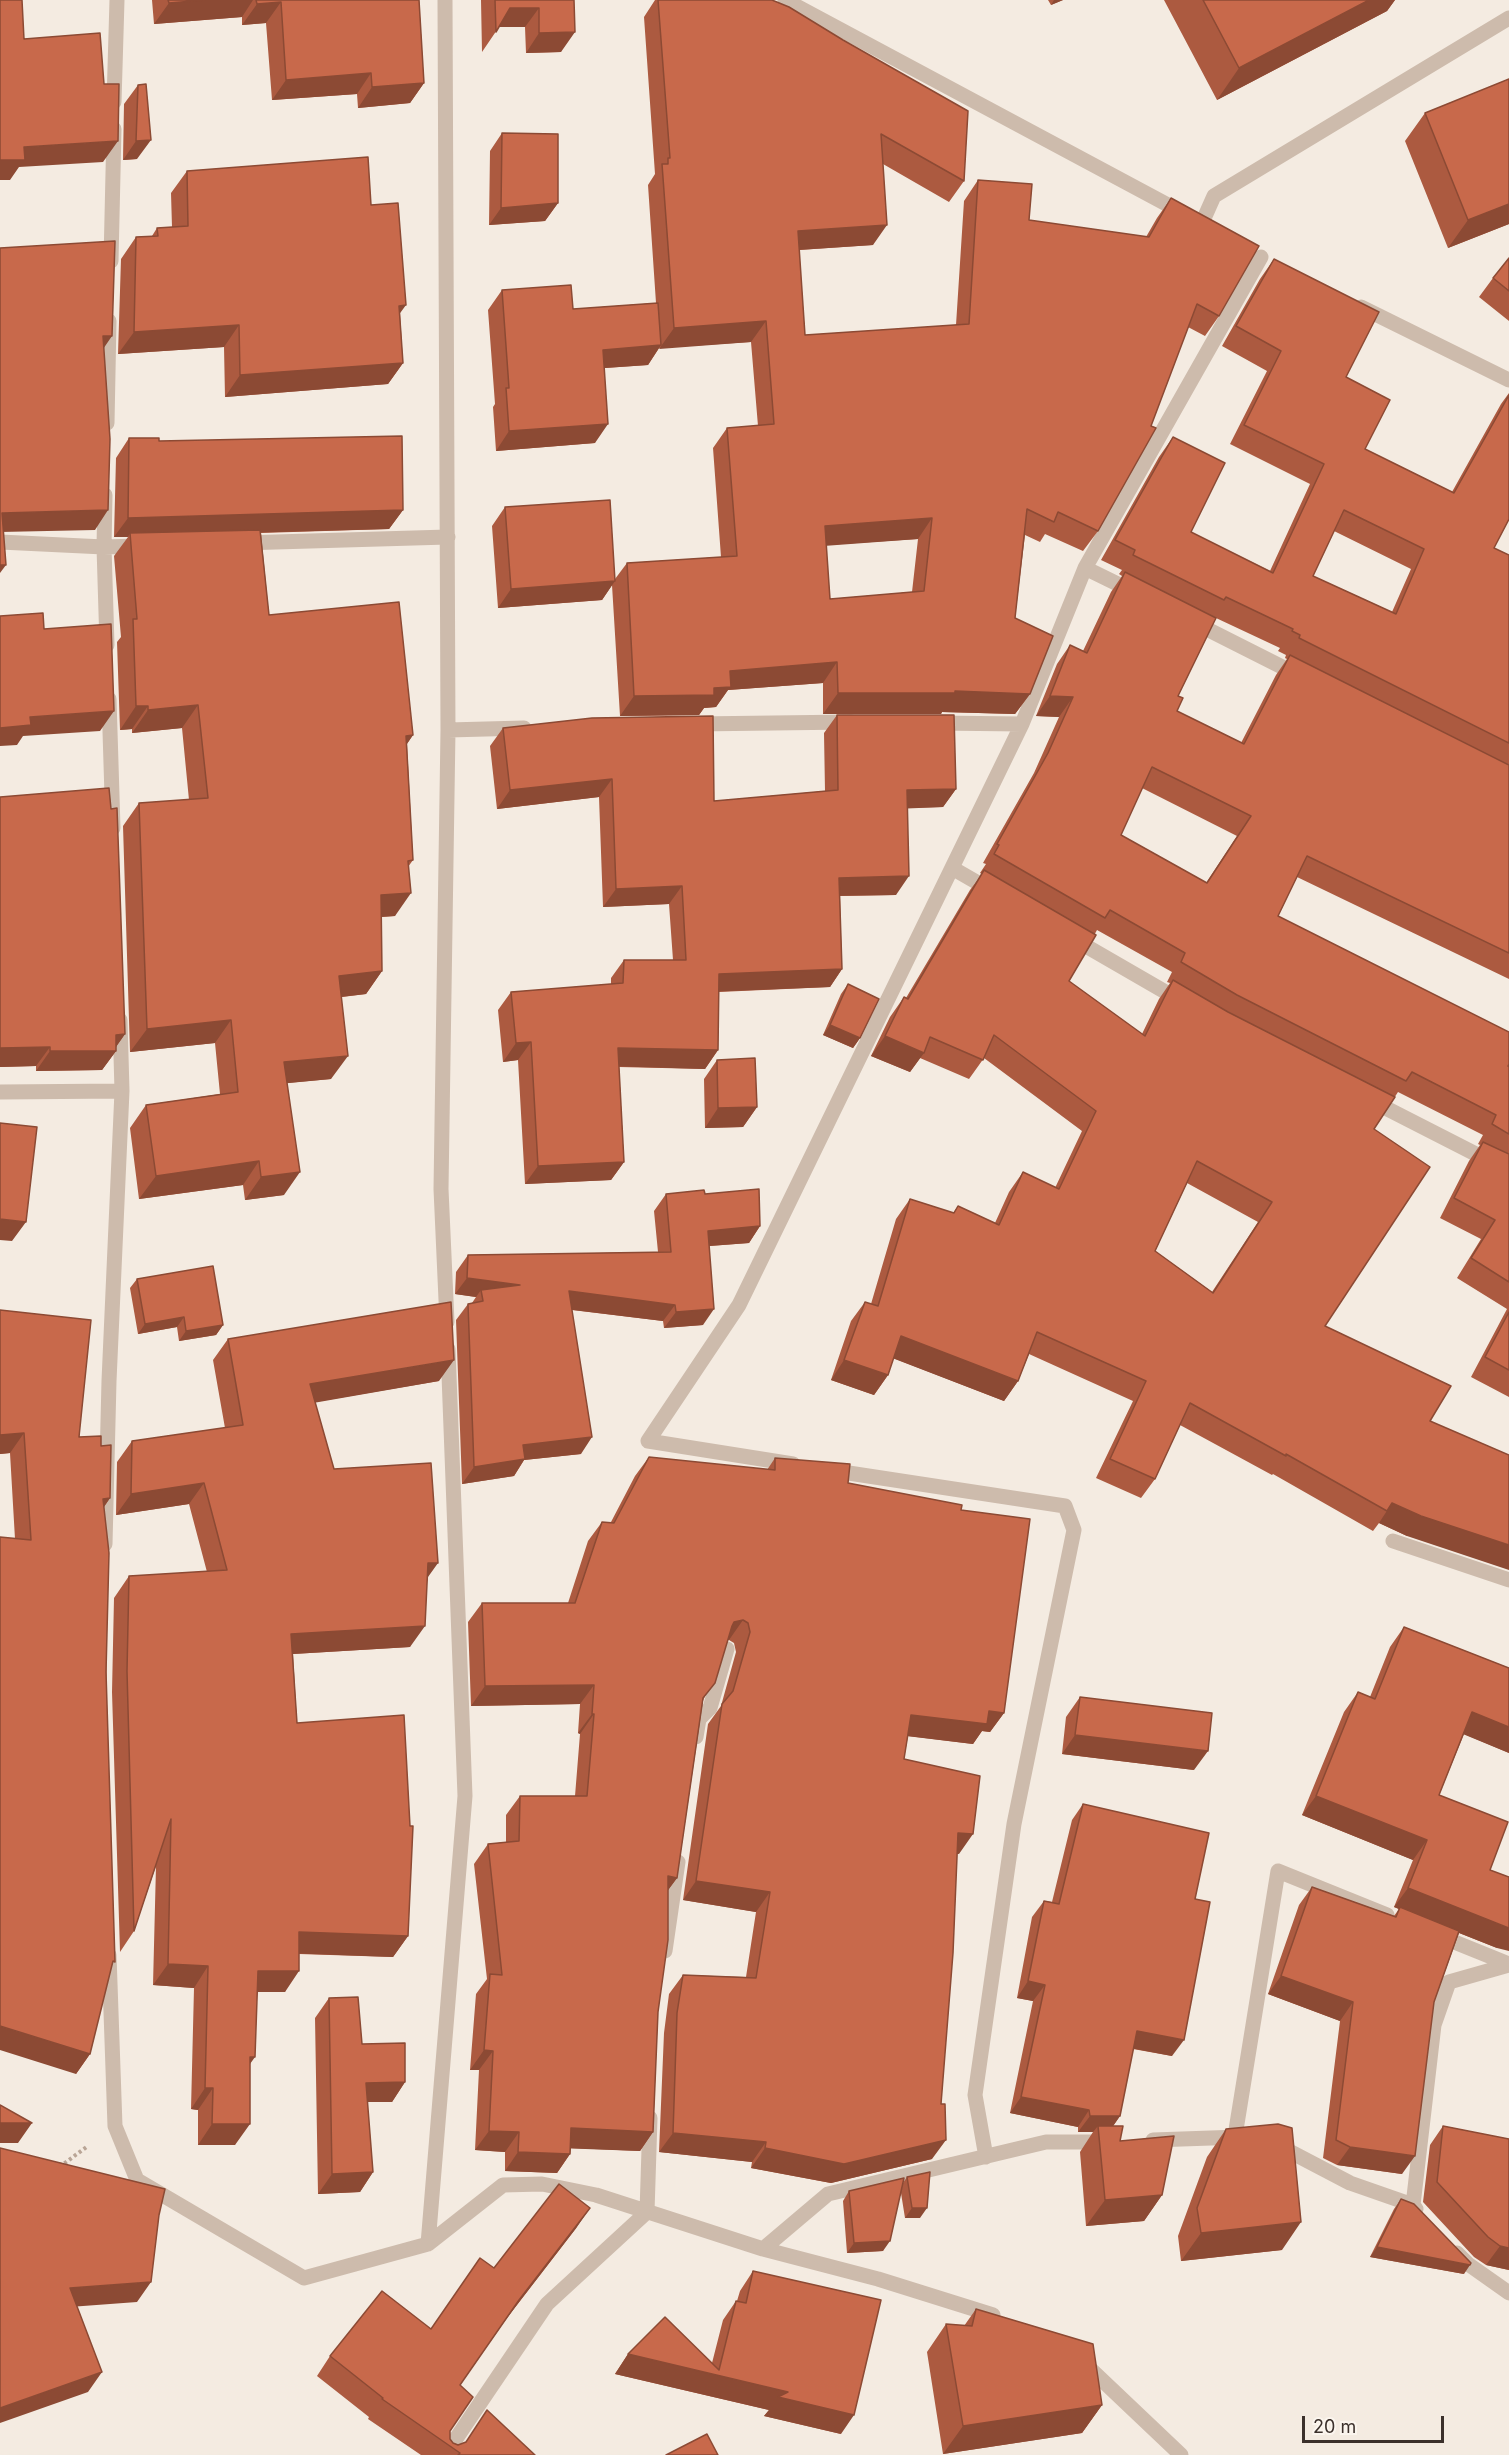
<!DOCTYPE html>
<style>
body{margin:0}
#map{position:relative;width:1509px;height:2455px;overflow:hidden;background:#f4ebe1;font-family:Inter,sans-serif}
canvas{display:block}
.scale{position:absolute;left:1302px;top:2416px;width:142px;height:27px;box-sizing:border-box;border:3px solid #3b302b;border-top:0;padding-left:8px;font-size:18px;line-height:21px;white-space:nowrap;color:#3b302b;-webkit-text-stroke:4px #fbf5ee;paint-order:stroke}
</style>
<div id="map">
<canvas width="1509" height="2455"></canvas>
<div class="scale">20 m</div>
</div>
<script>
const c = document.querySelector('canvas').getContext('2d');
c.lineJoin = 'round';
function stroke(path, color, width, dash) {
  c.strokeStyle = color;
  c.lineWidth = width;
  c.lineCap = dash ? 'butt' : 'round';
  c.setLineDash(dash || []);
  c.stroke(path);
}
function fillPath(path, color) {
  c.fillStyle = color;
  c.fill(path, 'evenodd');
}
stroke(new Path2D(`
 M59,2164L62,2165L88,2146`), '#b9a596', 4, [3, 3]);
stroke(new Path2D(`
 M445,0L448,730L441,1189L447,1322
 M785,0L1183,213
 M114,102L117,0
 M1202,223L1214,196L1509,18
 M111,261L114,129
 M1361,307L1509,380
 M107,423L109,321
 M105,495L104,547L107,645
 M0,542L104,547L139,546
 M241,543L448,537
 M1085,568L1134,592
 M1193,622L1300,676
 M109,699L113,828
 M935,723L1022,724
 M695,724L851,722
 M448,730L524,728
 M952,868L992,891
 M1072,938L1181,1001
 M0,1092L122,1091
 M1370,1100L1509,1171
 M793,1464L648,1441L739,1305L1022,724L1085,568L1261,257
 M829,1470L1065,1506L1074,1530L1014,1824L975,2095L986,2157
 M1393,1541L1509,1580
 M105,1544L109,1381L122,1091L120,1020
 M696,1737L699,1719L710,1708L727,1649
 M1437,1935L1509,1964
 M665,1951L678,1862
 M109,1955L115,2126L137,2180L304,2278L428,2244L465,1796L448,1349
 M1235,2136L1278,1871L1387,1915
 M1153,2140L1240,2137
 M1277,2147L1287,2150L1350,2183L1413,2205L1416,2209
 M1413,2205L1434,2025L1449,1982L1509,1965
 M428,2244L503,2185L542,2184L596,2195L763,2249L878,2279L993,2315
 M763,2249L828,2194L1046,2142H1105
 M1457,2253L1468,2264L1509,2293
 M1083,2362L1181,2455
 M445,2455L547,2304L647,2212L650,2118`), '#cdbbac', 15);
fillPath(new Path2D(`
 M152,0H419L424,83L410,103L358,108L357,94L272,100L266,23L242,25V17L154,24Z
 M481,0H574L561,52L526,53L525,27H499L482,52Z
 M655,0H772L964,181L949,202L883,164L873,245L799,250L805,335L956,325L964,201L978,180L1029,220L1146,237L1157,218L1171,198L1219,316L1205,336L1188,327L1098,531L1083,551L1045,534L1040,542L1025,535L1015,618L1030,694L1015,714L942,712L941,714H823V683L728,690L716,707L704,708L699,715L620,716L612,585L602,600L498,608L492,526L505,507L615,579L627,563L721,557L713,448L727,428L758,426L751,342L659,348L648,365L605,368L595,443L496,451L493,407L495,404L488,310L502,290L573,309L656,303L648,185L655,174L644,17ZM918,539L912,592L830,599L826,545Z
 M1048,0H1063L1051,5Z
 M1164,0H1395L1387,11L1217,100Z
 M1509,79V224L1448,248L1405,141L1425,113Z
 M138,85L137,159L123,160L124,104Z
 M502,133L558,203L545,221L489,225L490,151Z
 M187,171L371,205L400,313L403,363L388,384L225,397L224,347L118,354L121,259L136,237L152,236L157,228L172,227L171,193Z
 M1509,258V321L1479,297L1493,278Z
 M1274,259L1346,377L1365,449L1452,492L1501,404L1509,393V519L1494,548L1509,555V979L1297,877L1278,916L1509,1067V1397L1471,1377L1507,1309L1457,1278L1481,1239L1440,1218L1469,1161L1480,1145L1478,1144L1483,1135L1398,1092L1374,1129L1325,1326L1430,1421L1407,1536L1379,1523L1373,1531L1273,1474L1272,1475L1180,1425L1155,1479L1141,1498L1096,1478L1133,1401L1029,1354L1018,1381L1004,1401L893,1358L888,1375L874,1395L831,1380L851,1321L865,1302L871,1304L896,1219L910,1199L953,1213L958,1206L995,1223L1009,1192L1023,1172L1055,1188L1082,1131L984,1058L969,1079L920,1058L910,1072L871,1056L890,1017L904,997L906,998L970,890L982,874L980,873L986,864L983,863L1034,773L1059,717L1036,716L1057,664L1070,645L1083,651L1111,592L1122,576L1119,574L1122,570L1101,560L1159,457L1173,437L1191,532L1270,571L1310,484L1230,444L1267,371L1222,346L1260,279ZM1334,531L1411,569L1392,612L1313,576ZM1216,618L1280,648L1278,651L1286,655L1285,658L1287,659L1276,675L1241,743L1177,711L1178,696ZM1142,788L1237,836L1206,883L1121,835ZM1097,930L1172,972L1167,982L1170,983L1159,999L1142,1034L1069,981ZM1187,1183L1258,1222L1212,1292L1155,1251Z
 M129,438L159,441L403,510L389,529L261,533L269,615L413,735L407,744L413,860L408,867L395,916L381,917L382,971L366,994L342,997L331,1079L287,1083L284,1195L245,1200L243,1185L139,1199L130,1128L146,1105L220,1094L215,1043L130,1052L123,826L139,803L189,800L182,728L132,733V729L120,730L117,642L121,637L114,556L128,537H114L116,458Z
 M837,715L956,789L943,807L907,808L896,895L840,896L842,969L830,987L719,992L718,1050L705,1069L619,1067L624,1162L611,1180L525,1184L518,1060L503,1062L498,1010L511,992L611,984V978L624,960H673L669,904L603,907L599,797L497,809L490,746L503,728L714,801L825,791L824,733Z
 M0,797L125,1034L116,1047V1051L102,1070L36,1071V1066L0,1067Z
 M848,984L860,1038L853,1048L823,1035L841,994Z
 M717,1060L757,1107L743,1127L705,1128L704,1079Z
 M666,1194H705L760,1226L749,1243L709,1246L703,1325L664,1328L663,1321L572,1310L581,1454L524,1460L514,1476L462,1484L456,1320L468,1304L472,1303L476,1297L455,1294L456,1272L468,1255L658,1252L654,1211Z
 M137,1279L223,1325L216,1335L179,1341L177,1327L138,1334L130,1288Z
 M0,1310L79,1437L101,1446L110,1498L104,1507L111,1967L90,2054L76,2074L15,1539L10,1453L0,1454Z
 M228,1339L439,1381L315,1402L334,1469L428,1578L410,1647L293,1654L297,1723L408,1936L393,1957L299,1954L285,1992H257L250,2064L235,2145H198V2110L191,2109L194,1988L153,1985L156,1866L134,1931L120,1952L112,1692L114,1598L129,1576L207,1572L189,1504L116,1515L117,1462L132,1441L225,1428L213,1360Z
 M649,1457L767,1470L775,1458L848,1483L961,1510L1004,1713L990,1732L982,1731L973,1744L908,1736L904,1759L959,1854H957L932,2159L831,2183L751,2168L752,2162L659,2152L664,2033L669,1994L683,1975L746,1977L756,1912L683,1900L708,1724L721,1706L736,1652L734,1643L729,1640H728L703,1701L677,1878L668,1890L658,2012L653,2132L640,2151L571,2148L570,2154L557,2173L505,2171V2152L475,2150L479,2070H470L476,1994L487,1979L474,1864L488,1844L506,1842V1815L520,1796H575L580,1734L578,1733L580,1704L471,1706L468,1622L482,1603H568L588,1541L602,1522H611L635,1476Z
 M1404,1627L1509,1668V1753L1464,1734L1439,1795L1490,1870L1497,1948L1459,1933L1434,2002L1402,2174L1337,2165L1323,2158L1340,2021L1268,1994L1299,1905L1312,1887L1394,1916L1399,1909L1394,1907L1413,1860L1302,1815L1344,1712L1358,1692L1370,1697L1390,1647Z
 M1080,1697L1194,1770L1062,1754L1066,1717Z
 M1083,1804L1195,1899L1172,2056L1133,2049L1120,2116L1113,2126L1120,2141L1162,2195L1144,2221L1086,2226L1080,2152L1093,2132H1078V2127L1010,2113L1033,2001L1017,1998L1032,1917L1044,1901L1052,1902L1072,1820Z
 M329,1998L362,2044L405,2082L392,2102H367L373,2172L360,2192L318,2194L315,2018Z
 M1443,2126L1509,2139V2270L1486,2265L1474,2257L1423,2202L1430,2145Z
 M1226,2129L1282,2250L1181,2261L1178,2236L1207,2157Z
 M907,2177L920,2218H905L901,2193L883,2251L847,2253L843,2201L849,2191L903,2183Z
 M1401,2199L1464,2274L1370,2257L1394,2209Z
 M577,2227L507,2318L460,2385L450,2431V2439L453,2443L458,2445L535,2455H421L368,2419L369,2417L317,2376L330,2356L431,2329L494,2268Z
 M753,2271L841,2434L764,2416L769,2410L615,2374L628,2354L712,2363L723,2320L736,2301H737L740,2291Z
 M976,2309L1102,2405L1082,2433L943,2454L927,2352L946,2324L964,2326Z`), '#ac5a40');
fillPath(new Path2D(`
 M205,0H253L242,17L154,24L169,3Z
 M1054,0H1063L1051,5Z
 M1369,0H1395L1387,11L1217,100L1239,68Z
 M281,2L266,23L242,25L257,4Z
 M510,8H539L525,27H496Z
 M575,32L561,52L526,53L539,33Z
 M371,73L357,94L272,100L286,80Z
 M424,83L410,103L358,108L372,87Z
 M151,140L137,159L123,160L136,141Z
 M118,141L103,162L19,167L10,180H0V160L24,147Z
 M558,203L545,221L489,225L501,208Z
 M1509,204V224L1448,248L1468,220Z
 M887,225L873,245L783,251L798,231Z
 M406,305L390,327L399,306Z
 M766,321L751,342L659,349L674,328Z
 M239,325L224,347L118,354L134,332Z
 M103,336H112L99,355Z
 M661,345L648,365L590,369L603,350Z
 M403,363L388,384L225,397L240,375Z
 M608,424L595,443L496,451L509,431Z
 M108,510L95,530L0,532L2,513Z
 M403,510L389,529L131,536L130,533L128,537H114L128,518Z
 M932,518L918,539L810,547L825,526Z
 M0,565H6L0,573Z
 M615,581L602,600L498,608L511,589Z
 M837,662L823,683L728,690L716,707L704,708L699,715L620,716L634,696L714,688L730,671Z
 M955,691L1030,694L1015,714L942,712L941,714H823L838,693Z
 M1050,696L1073,697L1059,717L1036,716Z
 M198,705L182,728L132,733L148,710Z
 M136,706H148L132,729L120,730Z
 M114,711L100,731L23,736L17,745L0,746V728L30,717Z
 M413,735L397,758L406,736Z
 M612,779L599,797L497,809L510,790Z
 M956,789L943,807L894,809L907,790Z
 M909,876L896,895L826,896L839,878Z
 M682,886L669,904L603,907L616,889Z
 M411,893L395,916L365,918L381,895Z
 M842,969L830,987L706,992L719,974Z
 M382,971L366,994L323,999L339,976Z
 M231,1020L215,1043L130,1052L147,1029Z
 M830,1025L860,1038L853,1048L823,1035Z
 M125,1034L113,1051H116L102,1070L36,1071L50,1051L116,1035Z
 M885,1036L924,1053L910,1072L871,1056Z
 M531,1042L518,1060L503,1062L516,1043Z
 M50,1047L36,1066L0,1067V1048Z
 M618,1048L718,1050L705,1069L605,1066Z
 M348,1056L331,1079L268,1085L284,1062Z
 M757,1107L743,1127L705,1128L718,1108Z
 M259,1161L243,1185L139,1199L156,1176Z
 M624,1162L611,1180L525,1184L538,1166Z
 M300,1172L284,1195L245,1200L261,1177Z
 M0,1219L26,1222L12,1241L0,1240Z
 M760,1226L749,1243L696,1247L708,1231Z
 M467,1278L520,1285L481,1290L476,1297L455,1294Z
 M569,1291L675,1305L663,1321L557,1308Z
 M714,1309L703,1325L664,1328L676,1312Z
 M184,1317L177,1327L138,1334L145,1324Z
 M223,1325L216,1335L179,1341L186,1331Z
 M901,1336L1018,1381L1004,1401L887,1356Z
 M454,1360L439,1381L296,1406L310,1384Z
 M844,1360L888,1375L874,1395L831,1380Z
 M24,1433L10,1453L0,1454V1435Z
 M592,1437L581,1454L524,1460L514,1476L462,1484L474,1467L523,1445Z
 M204,1483L189,1504L116,1515L131,1494Z
 M110,1498L96,1518L103,1499Z
 M1392,1503L1509,1545V1570L1407,1536L1379,1523Z
 M428,1563H438L423,1584Z
 M743,1620L729,1640L721,1642L734,1622Z
 M425,1626L410,1647L276,1655L291,1634Z
 M594,1685L580,1704L471,1706L485,1686Z
 M989,1711L1004,1713L990,1732L982,1731L973,1744L898,1735L911,1715Z
 M1472,1712L1509,1727V1753L1458,1732Z
 M592,1714H594L580,1734L578,1733Z
 M1075,1735L1208,1751L1194,1770L1062,1754Z
 M1316,1796L1427,1840L1413,1860L1302,1815Z
 M958,1833L973,1834L959,1854L944,1852Z
 M668,1876L677,1878L663,1897Z
 M696,1881L770,1892L756,1912L683,1900Z
 M1408,1888L1509,1928V1951L1497,1948L1399,1909L1400,1907L1399,1909L1394,1907Z
 M299,1932L408,1936L393,1957L284,1953Z
 M168,1964L208,1966L194,1988L153,1985Z
 M258,1971H299L285,1992H243Z
 M1281,1976L1353,2002L1340,2021L1268,1994Z
 M1028,1981L1045,1985L1033,2001L1017,1998Z
 M0,2026L90,2054L76,2074L0,2050Z
 M1137,2031L1184,2040L1172,2056L1125,2047Z
 M484,2050L493,2051L479,2070H470Z
 M250,2057H255L240,2078Z
 M405,2082L392,2102H352L366,2083Z
 M205,2088H213L198,2110L191,2109Z
 M1021,2097L1089,2110L1078,2127L1010,2113Z
 M1090,2116H1120L1109,2132L1098,2126L1093,2132H1078Z
 M0,2123H32L18,2143H0Z
 M212,2124H250L235,2145H198Z
 M571,2128L653,2132L640,2151L558,2148Z
 M489,2131L519,2132L505,2152L475,2150Z
 M673,2133L766,2142L752,2162L659,2152Z
 M946,2140L932,2159L831,2183L751,2168L765,2148Z
 M1350,2147L1415,2156L1402,2174L1337,2165Z
 M518,2152L570,2154L557,2173L505,2171Z
 M373,2172L360,2192L318,2194L332,2174Z
 M1162,2195L1144,2221L1086,2226L1105,2200Z
 M590,2208L577,2227L506,2319L519,2300Z
 M912,2208H927L920,2218H905Z
 M1301,2222L1282,2250L1181,2261L1201,2233Z
 M890,2241L883,2251L847,2253L854,2243Z
 M1500,2246L1509,2248V2270L1486,2265Z
 M1377,2247L1470,2265L1464,2274L1370,2257Z
 M151,2282L137,2302L56,2308L70,2288Z
 M628,2354L788,2392L854,2415L841,2434L764,2416L769,2410L615,2374Z
 M102,2372L88,2392L0,2423V2408Z
 M1102,2405L1082,2433L943,2454L963,2426Z`), '#8c4a34');
const building = new Path2D(`
 M0,0H22L24,39L100,33L104,84H119L118,141L24,147L25,160H0Z
 M168,0H205L169,3Z
 M256,0H419L424,83L372,87L371,73L286,80L281,2L257,4Z
 M495,0H574L575,32L539,33V8H510L496,32Z
 M658,0H772L789,7L843,40L968,111L964,181L881,134L887,225L798,231L805,335L969,324L978,180L1032,184L1029,220L1149,237L1171,198L1259,246L1219,316L1197,304L1151,426L1156,428L1098,531L1058,512L1054,522L1027,509L1015,618L1053,636L1030,694L955,691V693H838L837,662L730,671L731,687L714,688V695L634,696L627,563L737,556L727,428L774,424L766,321L674,328L662,164H668V158H670ZM932,518L924,591L830,599L825,526Z
 M1203,0H1369L1239,68Z
 M1509,79V204L1468,220L1425,113Z
 M146,84L151,140L136,141L138,85Z
 M502,133L558,134V203L501,208Z
 M368,157L371,205L398,203L406,305L399,306L403,363L240,375L239,325L134,332L136,237L158,236L157,228L188,226L187,171Z
 M115,241L112,336H103L110,439L108,510L2,513L6,565H0V248Z
 M1509,258V291L1493,278Z
 M1274,259L1379,312L1346,377L1390,400L1365,449L1454,493L1509,395V519L1494,548L1509,555V743L1299,638L1300,635L1292,631L1293,629L1226,597L1224,600L1133,555L1135,550L1115,540L1173,437L1225,463L1191,532L1273,573L1324,464L1244,425L1281,351L1236,326ZM1344,510L1424,549L1396,614L1313,576Z
 M571,285L573,309L658,303L661,345L603,350L608,424L509,431L506,388H509L502,290Z
 M402,436L403,510L128,518L129,438H159V441Z
 M610,500L615,581L511,589L505,507Z
 M260,530L269,615L399,602L413,735L406,736L413,860L408,861L411,893L381,895L382,971L339,976L348,1056L284,1062L300,1172L261,1177L259,1161L156,1176L146,1105L238,1092L231,1020L147,1029L139,803L208,798L198,705L148,710V706H136L133,619H137L130,533Z
 M1125,572L1216,618L1178,696L1183,698L1177,711L1244,744L1290,655L1509,765V953L1307,856L1278,916L1509,1032V1064L1508,1066L1509,1067V1134L1492,1124L1496,1115L1412,1072L1406,1081L1237,995L1181,962L1185,953L1110,910L1105,918L994,854L999,845L997,844L1048,753L1073,697L1050,696L1070,645L1087,653ZM1152,767L1251,816L1207,883L1121,835Z
 M43,613L44,629L111,624L114,711L30,717L31,725L0,728V616Z
 M837,715H954L956,789L907,790L909,876L839,878L842,969L719,974L718,1050L618,1048L624,1162L538,1166L531,1042L516,1043L511,992L623,983L624,960H686L682,886L616,889L612,779L510,790L503,728L592,718L713,716L714,801L838,790Z
 M109,788L111,809L117,808L125,1034L116,1035V1051H50V1047L0,1048V797Z
 M984,870L1096,935L1069,981L1145,1036L1173,980L1228,1012L1395,1097L1374,1129L1430,1167L1325,1326L1451,1386L1430,1421L1509,1455V1545L1421,1516L1392,1503L1387,1511L1286,1454V1456L1190,1403L1155,1479L1110,1459L1146,1381L1037,1332L1018,1381L901,1336L888,1375L844,1360L865,1302L878,1306L910,1199L954,1213L958,1206L999,1225L1023,1172L1059,1189L1096,1111L994,1035L983,1060L930,1037L924,1053L885,1036L904,997L908,999ZM1197,1161L1272,1202L1213,1293L1155,1251Z
 M848,984L879,999L860,1038L830,1025Z
 M755,1058L757,1107L718,1108L717,1060Z
 M0,1123L37,1127L26,1222L0,1219Z
 M1483,1142L1509,1154V1282L1471,1258L1495,1220L1454,1198Z
 M759,1189L760,1226L708,1231L714,1309L676,1312L675,1305L569,1291L592,1437L523,1445L525,1459L474,1467L468,1304L483,1301L481,1290L520,1285L467,1278L468,1255L671,1252L666,1194L704,1190L705,1194Z
 M213,1266L223,1325L186,1331L184,1317L145,1324L137,1279Z
 M451,1302L454,1360L310,1384L334,1469L431,1463L438,1563H428L425,1626L291,1634L297,1723L404,1715L410,1826H413L408,1936L299,1932V1971H258L255,2057H250V2124H212L213,2088H205L208,1966L168,1964L171,1819L134,1931L127,1671L129,1576L227,1570L204,1483L131,1494L132,1441L243,1425L228,1339Z
 M0,1310L91,1320L79,1437L101,1436V1446L111,1445L110,1498L103,1499L109,1553L106,1672L115,1962L113,1961L90,2054L0,2026V1537L31,1540L24,1433L0,1435Z
 M1509,1312V1370L1485,1357Z
 M649,1457L775,1470V1458L850,1464L848,1483L962,1505L961,1510L1030,1519L1004,1713L989,1711L987,1724L911,1715L904,1759L980,1776L973,1834L958,1833L953,1953L941,2104H945L946,2140L844,2164L765,2148L766,2142L673,2133L677,2013L683,1975L756,1978L770,1892L696,1881L722,1704L733,1691L750,1632L748,1623L743,1620L734,1622L732,1626L715,1683L703,1698L677,1878L668,1876V1940L658,2012L653,2132L571,2128L570,2154L518,2152L519,2132L489,2131L493,2051L484,2050L490,1974L502,1975L488,1844L519,1841L520,1796H587L594,1714H592L594,1685L485,1686L482,1603H575L602,1522L614,1523Z
 M1404,1627L1509,1668V1727L1472,1712L1439,1795L1508,1822L1490,1870L1509,1877V1928L1408,1888L1427,1840L1316,1796L1358,1692L1375,1699Z
 M1080,1697L1212,1713L1208,1751L1075,1735Z
 M1083,1804L1209,1833L1195,1899L1210,1902L1184,2040L1137,2031L1120,2116H1090L1089,2110L1021,2097L1045,1985L1028,1981L1044,1901L1059,1904Z
 M1312,1887L1396,1917L1400,1907L1459,1931L1434,2002L1415,2156L1350,2147L1336,2140L1353,2002L1281,1976Z
 M358,1997L362,2044L405,2043V2082L366,2083L373,2172L332,2174L329,1998Z
 M0,2105L32,2123H0Z
 M1278,2124L1292,2128L1301,2222L1201,2233L1197,2208L1226,2129Z
 M1098,2126H1123L1120,2141L1174,2136L1162,2195L1105,2200Z
 M1443,2126L1509,2139V2248L1500,2246L1488,2237L1437,2182Z
 M0,2148L165,2189L159,2215L151,2282L70,2288L102,2372L0,2408Z
 M930,2172L927,2208H912L907,2177Z
 M904,2178L890,2241L854,2243L849,2191Z
 M559,2184L590,2208L519,2300L460,2385L473,2397L450,2431V2439L453,2443L458,2445L466,2442L487,2410L535,2455H458L460,2453L382,2399L383,2398L330,2356L382,2291L431,2329L480,2258L494,2268Z
 M1401,2199L1414,2204L1471,2263L1470,2265L1377,2247Z
 M753,2271L881,2300L854,2415L778,2397L788,2392L628,2354L665,2317L719,2370L736,2301L746,2303Z
 M976,2309L1093,2344L1102,2405L963,2426L946,2324L972,2326Z
 M707,2434L718,2455H666Z`);
fillPath(building, '#c8694b');
stroke(building, '#8c4a34', 1.5);
</script>
